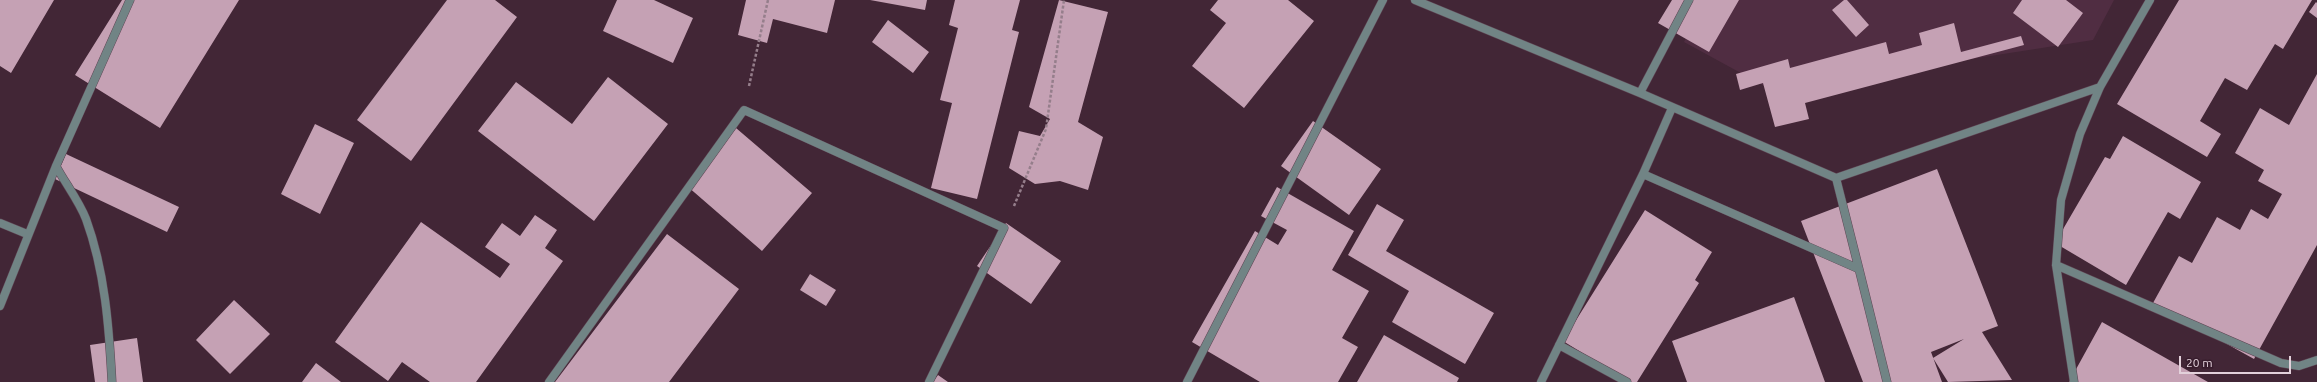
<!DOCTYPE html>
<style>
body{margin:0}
#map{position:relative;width:2317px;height:382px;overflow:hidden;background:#422636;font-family:Ubuntu,sans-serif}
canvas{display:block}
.scale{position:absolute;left:2179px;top:356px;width:112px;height:18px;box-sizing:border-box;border:2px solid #e3d1db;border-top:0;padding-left:5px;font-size:12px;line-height:14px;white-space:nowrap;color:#e3d1db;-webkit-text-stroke:3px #371c2c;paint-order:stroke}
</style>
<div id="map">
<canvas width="2317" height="382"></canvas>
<div class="scale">20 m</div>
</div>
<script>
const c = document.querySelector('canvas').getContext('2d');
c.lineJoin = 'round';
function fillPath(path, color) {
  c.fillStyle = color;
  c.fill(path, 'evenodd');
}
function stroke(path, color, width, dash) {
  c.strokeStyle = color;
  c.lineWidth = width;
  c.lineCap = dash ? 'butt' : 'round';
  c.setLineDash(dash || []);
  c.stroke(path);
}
fillPath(new Path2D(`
 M1706,0H2114L2093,40L1772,90L1684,42Z`), '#502d42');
fillPath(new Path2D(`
 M0,0H54L11,73L0,66Z
 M122,0H239L160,128L75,75Z
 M447,0H495L517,17L411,161L357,120Z
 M617,0H654L693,18L673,63L603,31Z
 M746,0H835L827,33L773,19L767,43L738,35Z
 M870,0H927L925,10Z
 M955,0H1020L1012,30L1019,32L977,199L931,188L952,103L940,100L958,28L949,25Z
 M1059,0L1108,12L1078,122L1103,137L1088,190L1060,181L1035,184L1009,168L1019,131L1040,136L1050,119L1029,107Z
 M1218,0H1288L1314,21L1244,108L1192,66L1226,23L1210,10Z
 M1672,0H1739L1709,52L1658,23Z
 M1844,0H1847L1869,25L1856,37L1832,10Z
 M2022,0H2066L2083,13L2058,47L2013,13Z
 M2179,0H2312L2283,49L2275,44L2247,90L2225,78L2200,121L2221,134L2207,157L2117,104Z
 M2316,2L2317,3V18L2309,12Z
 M888,20L929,52L913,73L872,42Z
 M1954,23L1961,52L2021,36L2024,45L1805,103L1809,119L1775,127L1763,83L1740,90L1736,74L1788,59L1790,68L1886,42L1889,54L1922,45L1919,33Z
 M2317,74V245L2254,359L2153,303L2179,256L2192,263L2217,217L2240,230L2251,209L2268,219L2282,194L2258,181L2264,170L2235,153L2260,108L2289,125Z
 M608,77L668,124L594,221L478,131L516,82L572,124Z
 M1313,121L1381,169L1349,215L1281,166Z
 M315,124L354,143L320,214L281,194Z
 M736,128L812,193L762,251L687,186Z
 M2123,136L2201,182L2180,219L2168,212L2126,285L2055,243L2105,157L2110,159Z
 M66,154L179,207L167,232L55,179Z
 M1937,169L1998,326L1982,332L2012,380L1948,382L1933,358L1964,339L1931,352L1942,382H1863L1801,221Z
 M1277,187L1354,231L1332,270L1369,291L1342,338L1358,347L1338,382H1260L1192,342L1255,231L1278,245L1287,230L1261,216Z
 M1377,204L1404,220L1386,251L1494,313L1465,364L1392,322L1409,291L1348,255Z
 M1645,210L1712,252L1695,280L1699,283L1637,382H1629L1563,341Z
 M535,215L557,230L545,248L563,261L476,382H430L402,362L388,381L335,342L421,222L500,278L510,264L485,247L502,223L520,236Z
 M1006,223L1061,261L1031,304L977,266Z
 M667,234L739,289L669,382H555Z
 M810,274L836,290L826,306L800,290Z
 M1794,297L1825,382H1687L1672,341Z
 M234,300L270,334L230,374L196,340Z
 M2102,322L2208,382H2069Z
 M1384,335L1459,378L1457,382H1357Z
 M137,338L143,382H95L90,345Z
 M316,363L341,382H302Z
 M938,375L948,382H933Z`), '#c5a1b4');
const minor = new Path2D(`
 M1415,0L1640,93L1836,178L2100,87
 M1640,93L1689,0
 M56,166C65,183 79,201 86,219C105,271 109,327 112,382
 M1643,174L1859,269L1887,382
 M1836,178L1859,269
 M0,223L27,234
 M2056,265L2281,363L2299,366L2317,360
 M0,306L56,166L130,0
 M1559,345L1627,382
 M549,382L744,110L1004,228L929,382
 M1187,382L1383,0
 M1541,382L1643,174L1672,108
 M2074,382L2056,265L2061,200L2080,134L2100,87L2150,0`);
stroke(minor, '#5f4554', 9);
stroke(new Path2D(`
 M749,86L768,0
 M1014,206L1046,129L1064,0`), '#957e8b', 2.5, [3, 2]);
stroke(minor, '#718485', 8);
</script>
